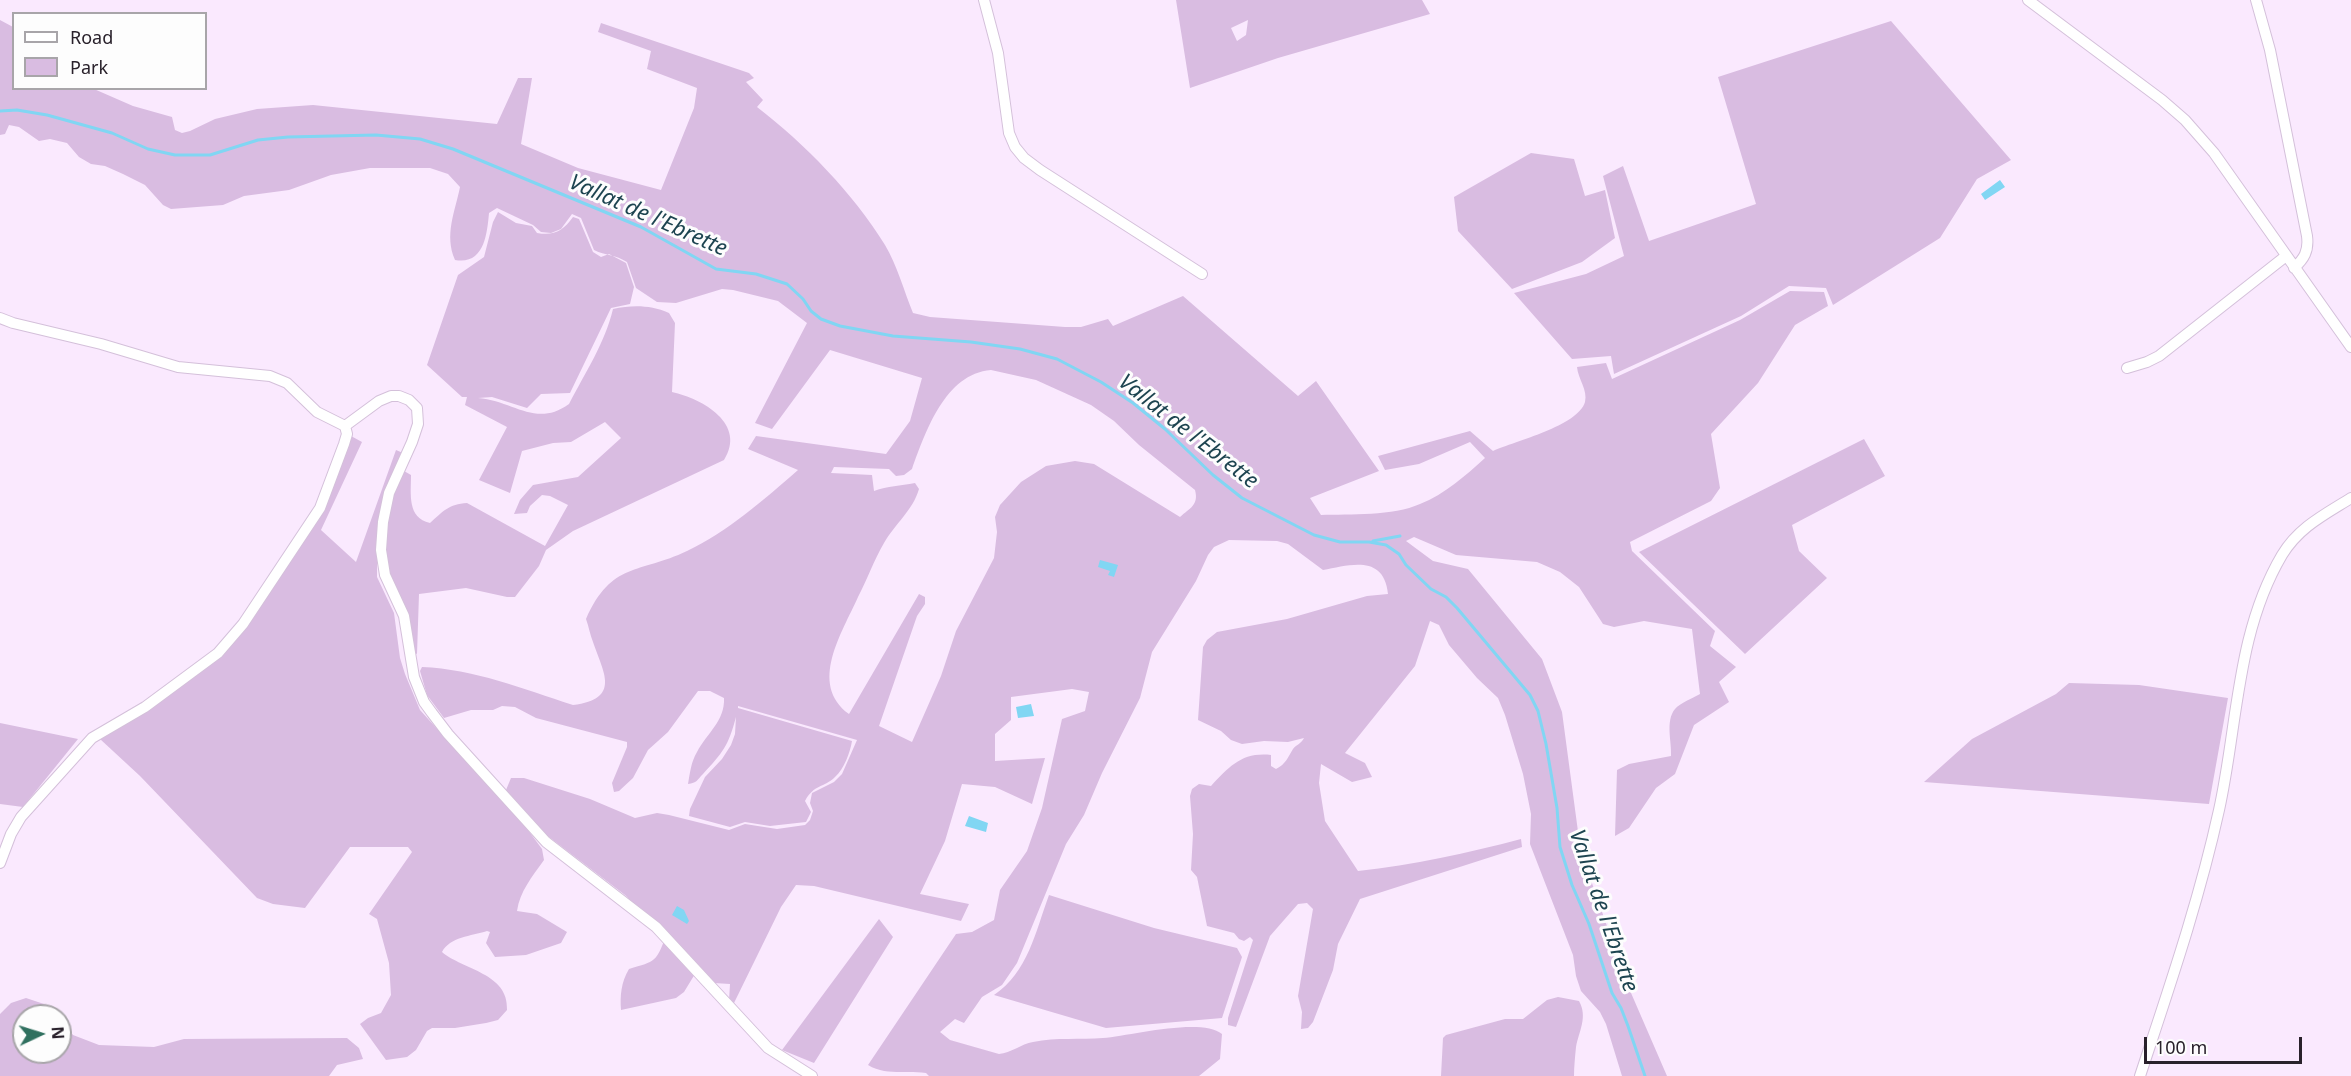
<!DOCTYPE html>
<style>
body{margin:0}
#map{position:relative;width:2351px;height:1076px;overflow:hidden;background:#fae9fe;font-family:"Noto Sans",sans-serif}
canvas{display:block}
.legend{position:absolute;left:12px;top:12px;width:195px;height:78px;box-sizing:border-box;background:#fdfdfd;border:2px solid #a8a5a9;margin:0;padding:8px 10px;list-style:none;font-size:18px;color:#29212b}
.legend li{display:flex;align-items:center;gap:12px;height:30px}
.legend b{width:30px;border:2px solid #a8a5a9}
.north{position:absolute;left:12px;top:1004px;width:60px;height:60px;box-sizing:border-box;background:#fdfdfd;border:2px solid #a8a5a9;border-radius:50%;rotate:86deg;font-size:16px;font-weight:700;line-height:24px;text-align:center;color:#29212b}
.north::after{content:'';display:block;margin:auto;width:21px;height:27px;background:#30705f;clip-path:polygon(50% 0,100% 100%,50% 72%,0 100%)}
.scale{position:absolute;left:2144px;top:1037px;width:158px;height:27px;box-sizing:border-box;border:3px solid #29212b;border-top:0;padding-left:8px;font-size:18px;line-height:21px;white-space:nowrap;color:#29212b;-webkit-text-stroke:4px #fdfdfd;paint-order:stroke}
</style>
<div id="map">
<canvas width="2351" height="1076"></canvas>
<ul class="legend">
<li><b style="height:8px;background:#fff"></b>Road</li>
<li><b style="height:16px;background:#d9bce1"></b>Park</li>
</ul>
<div class="north">N</div>
<div class="scale">100 m</div>
</div>
<script>
const c = document.querySelector('canvas').getContext('2d');
c.lineJoin = 'round';
function fillPath(path, color) {
  c.fillStyle = color;
  c.fill(path, 'evenodd');
}
function stroke(path, color, width, dash) {
  c.strokeStyle = color;
  c.lineWidth = width;
  c.lineCap = dash ? 'butt' : 'round';
  c.setLineDash(dash || []);
  c.stroke(path);
}
function label(font, color, halo, rows, align = 'center') {
  c.font = font + ' "Noto Sans",sans-serif';
  c.lineWidth = 6;
  c.setLineDash([]);
  c.textBaseline = 'middle';
  c.strokeStyle = halo;
  c.fillStyle = color;
  for (const [text, x, y, turn = 0] of rows) {
    c.save();
    c.translate(x, y);
    c.rotate((+turn || 0) * Math.PI / 180);
    c.textAlign = isNaN(turn) ? turn : align;
    if (halo) c.strokeText(text, 0, 0);
    c.fillText(text, 0, 0);
    c.restore();
  }
}
fillPath(new Path2D(`
 M1176,0H1422L1430,14L1278,58L1190,88ZM1248,20L1246,35L1237,41L1231,28Z
 M0,20L13,27L14,88L94,89L133,106L172,117L175,130L182,133L190,131L215,119L257,109L313,105L497,124L518,78H532L521,144L578,168L661,190L694,108L697,88L647,69L651,51L598,32L601,23L749,73L754,78L746,82L763,100L757,107C804,143 854,194 885,245C897,265 904,291 913,313L930,317L1065,327H1081L1108,319L1113,326L1183,296L1298,396L1316,381L1379,471L1310,498L1321,515C1350,514 1393,516 1420,504C1445,494 1465,476 1485,458L1470,442L1419,464L1385,470L1378,456L1470,431L1493,451C1515,441 1578,426 1585,402C1588,390 1578,379 1577,367L1606,363L1612,379L1740,320L1790,291L1824,292L1828,306L1795,325L1758,383L1711,434L1720,488L1711,501L1630,542L1632,551L1715,631L1710,646L1736,667L1719,682L1729,702L1694,725L1675,774L1656,788L1629,828L1615,836L1617,770L1629,764L1671,756C1672,742 1665,721 1675,709C1680,703 1693,698 1700,694L1692,629L1644,621L1614,627L1603,624L1579,587L1560,572L1537,562L1456,555L1414,537L1406,541L1433,561L1468,569L1542,659L1562,712L1579,839L1587,869L1628,986L1667,1076H1622L1606,1024L1600,1012L1581,991L1576,976L1573,955L1530,844L1531,814L1523,774L1505,715L1498,698L1477,678L1449,645L1439,625L1430,621L1415,666L1345,753L1365,763L1372,777L1352,782L1321,764L1319,783L1325,821L1358,871C1413,865 1468,853 1521,839L1522,847L1360,899L1338,944L1333,970L1313,1022L1308,1028L1301,1029L1302,1012L1298,996L1313,909L1307,903L1298,904L1270,936L1236,1027L1228,1025V1018L1253,940L1250,937L1244,941L1239,939L1234,933L1207,926L1197,877L1191,870L1193,834L1190,796L1192,789L1199,784L1211,786C1230,766 1242,752 1271,755V766L1276,769C1286,764 1288,757 1293,749C1297,744 1301,744 1304,738L1288,742L1264,741L1242,744L1231,740L1221,731L1198,720L1203,647L1207,640L1217,632L1287,619L1367,596L1388,594C1384,554 1350,565 1323,570L1288,544L1277,541L1229,540L1214,547L1208,555L1196,581L1152,652L1140,698L1102,773L1084,815L1066,844L1017,963L1002,985L982,997L964,1023L955,1019L940,1032L950,1040L999,1054C1011,1053 1021,1044 1033,1042C1057,1037 1080,1040 1103,1038C1130,1036 1201,1017 1222,1034L1220,1059L1199,1076H929L926,1073C905,1070 886,1076 868,1065L956,934L972,932L994,920L1000,890L1027,851L1042,808L1062,719L1085,711L1089,692L1072,689L1011,697V720L995,734V761L1045,758L1032,804L995,787L962,784L945,841L920,894L969,904L961,921L814,886L796,885L781,907L734,1003L729,1001L730,984L714,983L698,969L684,992L676,998L621,1010C620,996 621,982 629,969C656,961 656,962 666,936L625,895L545,834L506,790L511,778H524L590,799L635,818L657,813L669,815L729,830L745,824L777,829L805,825L810,820L813,811L810,803L812,793L834,782L842,774L857,740L738,706V708L852,741C850,753 844,769 835,777C824,788 814,784 805,801L811,812L806,822L770,826L745,822L730,827L689,816L690,809L705,777L722,759L731,745L735,734L736,717C728,747 723,752 703,774C697,780 697,783 688,784C690,773 691,762 697,752C707,733 725,721 724,698L710,691H698L668,732L648,750L633,778L619,791L614,792L612,783L627,747V742L536,718L515,707L502,706L493,710H471L444,718L427,695L420,671L422,667C474,669 523,689 573,705C622,699 603,672 593,642C590,635 589,627 586,619C612,561 639,574 687,551C727,532 765,499 798,470L748,449L756,436L886,454L910,421L922,378L830,350L772,429L755,423L807,323L778,301L733,290L722,289L676,303L657,302L636,288L627,262C614,254 606,256 594,250L581,218L572,214L561,229L551,233L541,232L533,225L497,208L489,213C487,235 484,265 455,260C444,235 455,212 460,187L448,174L430,168H370L331,175L289,190L244,196L223,205L171,209L163,205L145,185L123,174L105,166L91,164L79,157L67,143L50,139L39,141L19,127L9,125L5,134L0,135ZM991,370L1036,380L1091,405L1114,421L1139,445L1195,490C1199,505 1190,508 1180,517L1094,464L1075,461L1046,466L1021,482L1000,505L995,517L997,532L994,558L956,631L941,676L912,742L879,726L917,616L925,604V597L919,594L849,714C808,684 842,633 858,597C867,580 874,560 884,543C895,524 913,510 919,489L915,483C900,486 888,486 874,491L872,475L831,473L834,467L889,469L896,476L904,475L912,469C926,431 945,374 991,370Z
 M1891,21L2011,160L1977,179L1940,238L1833,305L1826,288L1789,286L1741,316L1614,374L1611,356L1572,359L1514,293L1586,274L1624,256L1603,176L1623,166L1649,241L1756,204L1718,77Z
 M1531,153L1574,159L1585,196L1605,190L1615,238L1582,262L1512,289L1458,231L1454,197Z
 M498,212L516,223L532,226L537,233C554,236 563,231 573,217L579,219L593,252L601,257L609,254L626,263L634,287L630,304L611,308L570,393L541,394L527,408L492,397L478,398C514,401 536,428 569,404C585,373 605,343 613,309C633,305 650,305 669,313L675,323L672,392C703,399 747,424 724,460L573,531L546,550L539,566L515,597H507L466,588L419,594L417,654L412,652L382,549L390,494L404,471L411,475C411,494 407,518 430,523C442,512 449,504 467,503L545,546L568,505L550,496L542,495L530,506L527,513L514,514L520,500L533,485L578,477L621,438L605,422L571,442L553,443L522,451L510,493L479,480L507,427L465,405L467,397H462L427,365L458,275L484,257L493,222Z
 M351,436L362,442L321,530L356,562L396,450L403,453L377,539V577L394,613L400,658L405,674L420,710L525,826L542,849L544,860C532,877 520,891 517,911L537,914L567,932L561,943L526,955L495,957L486,943L490,932L487,931C471,936 450,937 442,952C463,970 509,973 507,1010L498,1020L486,1023L455,1028H432L427,1031L416,1050L407,1057L386,1060L360,1024L368,1018L381,1013L391,995L389,963L377,919L369,914L412,852L408,847H350L305,908L273,904L257,898L140,776L100,739L227,647L322,511Z
 M1864,439L1885,476L1792,525L1799,551L1827,578L1745,654L1639,552Z
 M2069,683L2139,685L2228,698L2209,804L1924,782L1972,739L2056,694Z
 M0,723L78,739L23,807L0,804Z
 M1049,895L1154,928L1237,948L1242,957L1222,1018L1106,1028L994,995C1028,972 1035,933 1049,895Z
 M879,919L893,937L814,1063L782,1050Z
 M1558,997L1579,1001C1588,1017 1579,1031 1576,1047C1575,1057 1574,1067 1574,1076H1441L1443,1038L1446,1035L1505,1019H1523L1547,1000Z
 M26,998L47,1005L58,1016H24V1052H60V1018L73,1035L99,1045L154,1047L184,1039L347,1038L359,1048L363,1059L337,1065L329,1076H0V1014L11,1003Z`), '#d9bce1');
fillPath(new Path2D(`
 M2000,180L2005,187L1985,200L1981,194Z
 M1100,560L1118,565L1114,577L1108,575L1110,571L1098,567Z
 M1031,704L1034,716L1018,718L1016,707Z
 M969,816L988,823L986,832L965,826Z
 M677,906L684,910L689,921L687,924L672,915Z`), '#81d6f3');
stroke(new Path2D(`
 M0,111L17,110L47,115L112,133L148,149L175,155H210L258,140L288,137L376,135L420,139L453,149L641,227L716,269L756,274L787,284L803,299L811,311L821,319L840,326L893,336L971,342L1020,349L1057,359L1101,382L1133,403L1165,429L1213,475L1242,498L1314,535L1340,542H1369L1386,545L1399,554L1406,565L1431,589L1446,597L1457,608L1530,695L1538,711L1546,744L1557,808L1560,847L1572,885L1589,924L1612,993L1621,1008L1628,1026L1645,1076
 M1373,541L1400,536`), '#81d6f3', 3);
const street = new Path2D(`
 M984,0L998,53L1009,133L1015,147L1024,158L1040,170L1202,274
 M2028,0L2162,100L2185,120L2214,153L2351,347
 M2256,0L2270,50L2307,236C2309,251 2304,259 2294,268
 M0,318L13,323L101,344L178,367L270,376L287,383L317,412L345,426
 M2127,368L2147,362L2159,356L2286,256
 M345,426L379,401L391,396H399L409,400L417,408L418,424L412,442L389,493L383,522L381,550L385,575L404,616L414,677L424,702L432,713L448,734L546,842L656,927L768,1048L812,1076
 M0,863L11,834L21,817L92,738L145,707L218,653L243,624L320,508L344,444L347,434L345,426
 M2140,1076C2169,988 2199,901 2219,810C2238,724 2236,633 2282,555C2299,527 2324,515 2351,498`);
stroke(street, '#d4c0da', 12);
stroke(street, '#fff', 10);
label('italic 22px', '#1d4450', '#fdfdfd', [
 ["Vallat de l'Ebrette",648,216,24],
 ["Vallat de l'Ebrette",1188,432,38],
 ["Vallat de l'Ebrette",1603,911,71]
]);
</script>
